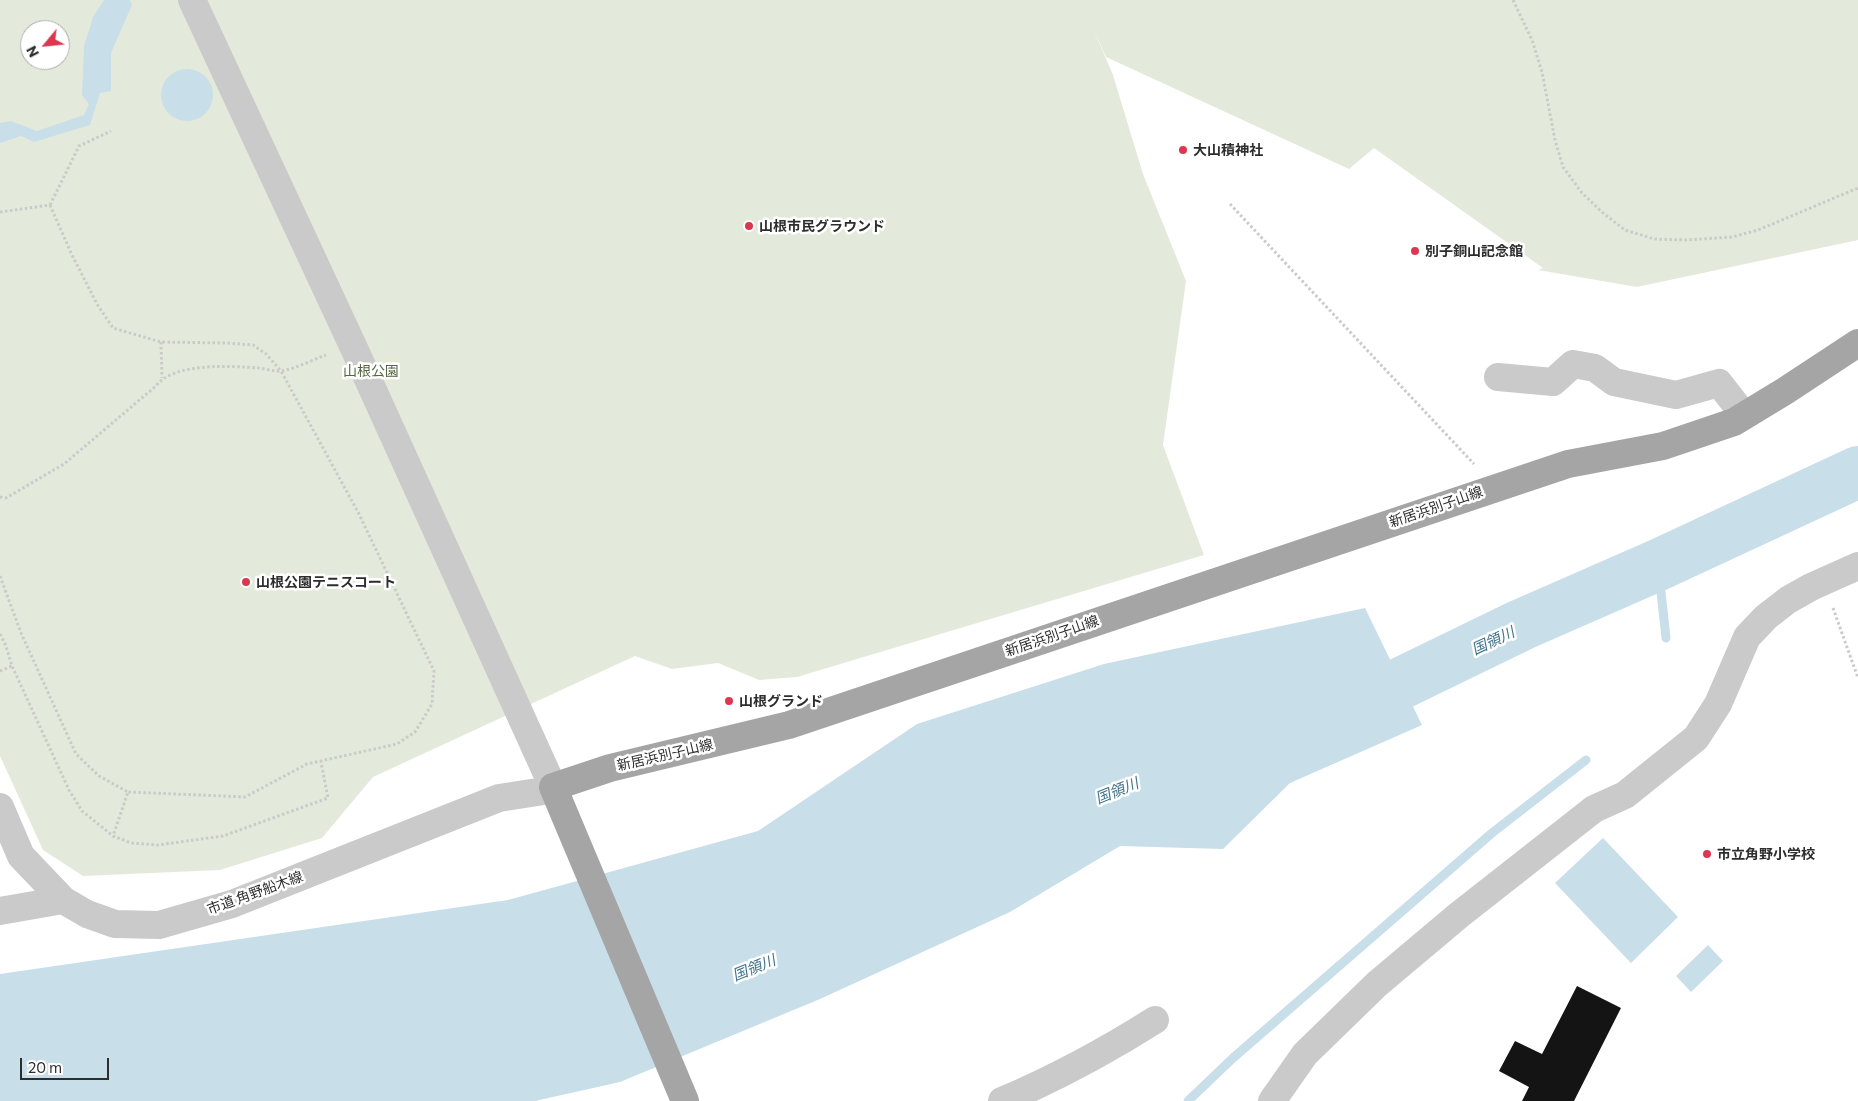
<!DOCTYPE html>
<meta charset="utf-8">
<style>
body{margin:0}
#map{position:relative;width:1858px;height:1101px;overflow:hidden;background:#fff;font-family:Commissioner,sans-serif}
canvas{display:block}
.north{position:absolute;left:20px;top:20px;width:50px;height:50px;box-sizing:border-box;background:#fff;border:1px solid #ababab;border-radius:50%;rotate:242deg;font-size:14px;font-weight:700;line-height:20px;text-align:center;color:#2d2d2d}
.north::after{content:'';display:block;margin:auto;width:18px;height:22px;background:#db3750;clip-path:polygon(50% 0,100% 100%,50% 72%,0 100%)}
.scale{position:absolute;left:20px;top:1058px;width:89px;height:22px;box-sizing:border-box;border:2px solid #2d2d2d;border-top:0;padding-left:6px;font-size:15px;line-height:18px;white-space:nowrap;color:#2d2d2d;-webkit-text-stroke:4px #fff;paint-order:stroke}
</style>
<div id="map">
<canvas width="1858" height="1101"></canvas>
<div class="north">N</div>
<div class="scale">20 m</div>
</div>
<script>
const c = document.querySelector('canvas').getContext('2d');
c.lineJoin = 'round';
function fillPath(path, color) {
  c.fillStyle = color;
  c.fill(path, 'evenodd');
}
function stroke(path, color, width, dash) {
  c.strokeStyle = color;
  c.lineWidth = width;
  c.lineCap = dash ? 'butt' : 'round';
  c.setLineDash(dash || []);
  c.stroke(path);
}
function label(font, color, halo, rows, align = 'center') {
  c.font = font + ' Commissioner,"Noto Sans JP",sans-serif';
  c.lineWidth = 5;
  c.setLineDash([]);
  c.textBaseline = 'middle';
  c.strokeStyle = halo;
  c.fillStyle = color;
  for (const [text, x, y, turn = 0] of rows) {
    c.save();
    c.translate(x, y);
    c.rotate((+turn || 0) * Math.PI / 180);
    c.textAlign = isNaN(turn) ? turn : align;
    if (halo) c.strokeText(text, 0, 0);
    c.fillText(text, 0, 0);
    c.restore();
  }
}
fillPath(new Path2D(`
 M0,0H1858V240L1637,287L1538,270L1543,268L1374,148L1349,169L1106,57L1093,28L1113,75L1143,174L1186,281L1163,445L1204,555L797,677L759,680L718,663L672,669L635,656L373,777L322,838L220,870L83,876L43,850L0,756ZM30,30H60V60H30Z`), '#e4eadb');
fillPath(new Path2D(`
 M104,0H130L132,5L111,53V91L100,93L90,125L34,142L21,136L0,143V123L11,121L37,131L84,115L89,104L82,95L84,46L93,17Z
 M161 95a26 26 0 1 1 52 0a26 26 0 1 1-52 0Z
 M1365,608L1422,725L1290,783L1223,849L1120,846L1010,912L820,999L620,1082L535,1101H0V974L508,900L758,831L917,724L1104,664Z
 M1603,838L1678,917L1631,963L1555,883Z
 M1708,945L1723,961L1691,992L1676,976Z`), '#c8dee9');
stroke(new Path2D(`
 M1658,565L1666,638
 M1188,1101L1233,1058L1492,833L1586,760`), '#c8dee9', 9);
stroke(new Path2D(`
 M1335,710L1379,694L1521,625L1658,565L1858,472`), '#c8dee9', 52);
fillPath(new Path2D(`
 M1577,986L1621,1008L1574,1101H1522L1529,1087L1499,1071L1515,1041L1542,1054Z`), '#141414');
stroke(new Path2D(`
 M1513,0L1532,40L1542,72L1555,140L1563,167L1582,193L1603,213L1625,230L1654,239L1686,240L1732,237L1758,230L1858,188
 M1230,204L1474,464
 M50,205L72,255L97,304L113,328L161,342L226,343L253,345L266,354L281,371L359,514L434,671L432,704L415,732L397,744L307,764L245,797L128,792
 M50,205L79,146L111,131
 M0,212L50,205
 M161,342L162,378
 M0,497L6,498L64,464L156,386C174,362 231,366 259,368C267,369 275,372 282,371C297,368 312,360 326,355
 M0,576L21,633L76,754L99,776L128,792L113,836
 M1833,608L1858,678
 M0,634L6,646L12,666L69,790L82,811L113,836L131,843L158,845L223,836L328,798L321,762
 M0,671L12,666`), '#cacaca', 3, [2.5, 2.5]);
stroke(new Path2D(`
 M1498,377L1553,382L1573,364L1595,368L1614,382L1676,395L1719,383L1744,415
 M0,807L21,856L63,900L87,914L115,924L159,925L232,904L499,798L544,791L553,787L353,346L192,0
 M0,911L63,900
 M1002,1101C1056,1078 1106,1051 1155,1020
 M1272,1101L1305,1054L1377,984L1459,915L1594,809L1625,795L1696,738L1718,704L1747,637L1766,617L1788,600L1811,587L1858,566`), '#cacaca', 28);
stroke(new Path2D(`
 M685,1101L553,787L610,768L789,725L1568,464L1663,446L1734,422L1785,391L1858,343`), '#a5a5a5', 28);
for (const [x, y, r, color] of [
 [1183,150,5,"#db3750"],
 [749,226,5,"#db3750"],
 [1415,251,5,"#db3750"],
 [246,582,5,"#db3750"],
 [729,701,5,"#db3750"],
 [1707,854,5,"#db3750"]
]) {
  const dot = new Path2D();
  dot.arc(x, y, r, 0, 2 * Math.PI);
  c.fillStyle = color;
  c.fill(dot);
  stroke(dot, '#fff', 2);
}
label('bold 14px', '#2d2d2d', '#fff', [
 ["大山積神社",1193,150],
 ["山根市民グラウンド",759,226],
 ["別子銅山記念館",1425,251],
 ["山根公園テニスコート",256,582],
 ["山根グランド",739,701],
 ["市立角野小学校",1717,854]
], 'left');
label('14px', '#53663d', '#fff', [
 ["山根公園",371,371]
]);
label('14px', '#2d2d2d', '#fff', [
 ["新居浜別子山線",1436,507,-19],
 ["新居浜別子山線",1052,636,-19],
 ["新居浜別子山線",665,755,-13],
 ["市道 角野船木線",255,893,-20]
]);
label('italic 15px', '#40738a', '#fff', [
 ["国領川",1493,641,-25],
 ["国領川",1117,791,-22],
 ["国領川",754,968,-22]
]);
</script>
